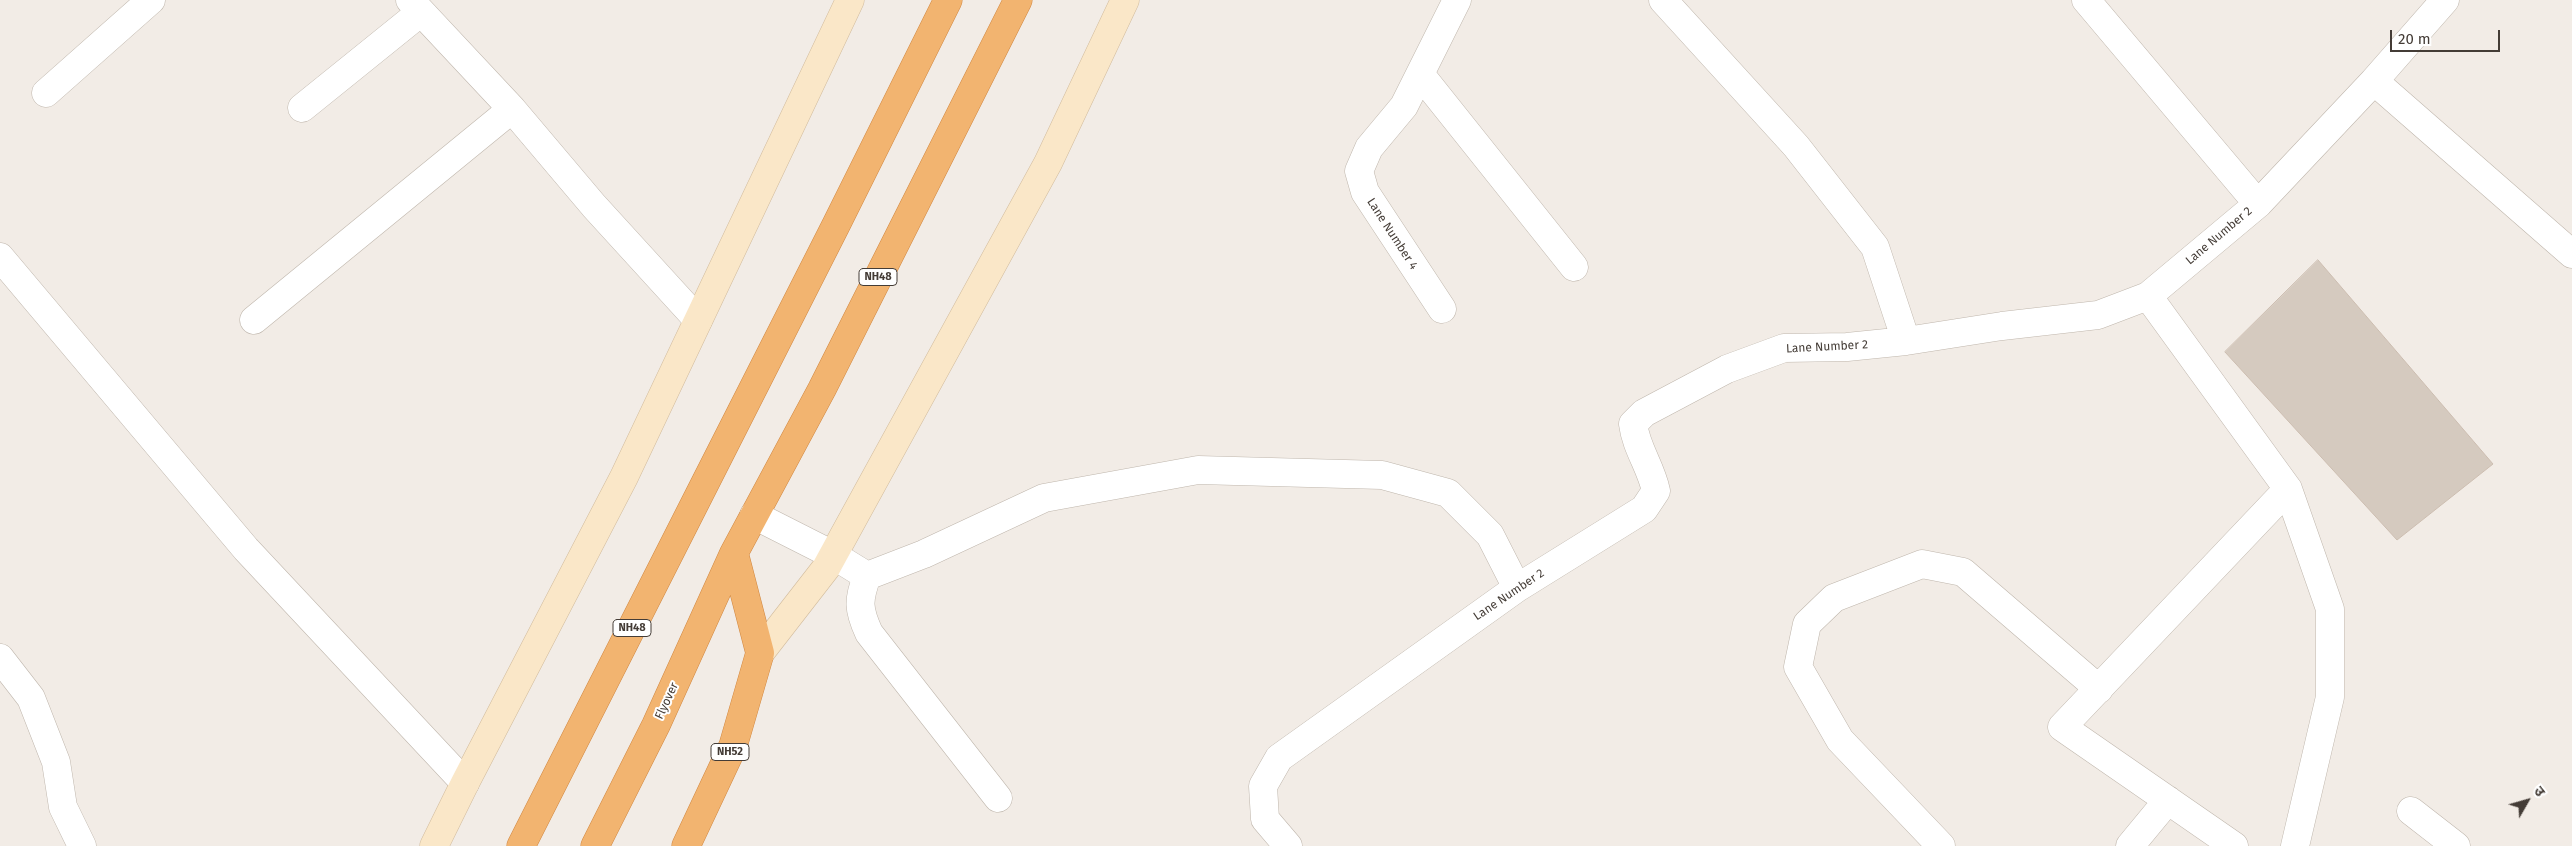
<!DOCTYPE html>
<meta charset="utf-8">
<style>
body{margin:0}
#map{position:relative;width:2572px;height:846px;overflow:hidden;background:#f2ece6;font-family:"Fira Sans","Noto Sans Devanagari",sans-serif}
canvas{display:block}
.north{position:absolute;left:2502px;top:776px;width:50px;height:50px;-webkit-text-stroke:4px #fff;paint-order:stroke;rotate:52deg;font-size:14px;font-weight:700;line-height:20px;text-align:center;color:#443c36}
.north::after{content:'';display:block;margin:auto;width:18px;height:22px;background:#443c36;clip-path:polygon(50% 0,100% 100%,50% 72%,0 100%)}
.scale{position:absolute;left:2390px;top:30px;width:110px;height:22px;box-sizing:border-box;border:2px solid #443c36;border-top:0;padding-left:6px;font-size:15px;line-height:18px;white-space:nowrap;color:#443c36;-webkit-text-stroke:4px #fff;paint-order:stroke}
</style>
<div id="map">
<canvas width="2572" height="846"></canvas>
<div class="north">उ</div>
<div class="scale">20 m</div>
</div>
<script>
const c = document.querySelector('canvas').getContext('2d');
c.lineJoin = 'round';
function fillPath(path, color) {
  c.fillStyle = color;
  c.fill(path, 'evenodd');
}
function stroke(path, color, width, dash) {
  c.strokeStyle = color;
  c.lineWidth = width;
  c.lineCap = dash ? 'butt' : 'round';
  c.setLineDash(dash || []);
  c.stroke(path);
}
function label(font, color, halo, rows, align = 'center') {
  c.font = font + ' "Fira Sans",sans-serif';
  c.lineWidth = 4;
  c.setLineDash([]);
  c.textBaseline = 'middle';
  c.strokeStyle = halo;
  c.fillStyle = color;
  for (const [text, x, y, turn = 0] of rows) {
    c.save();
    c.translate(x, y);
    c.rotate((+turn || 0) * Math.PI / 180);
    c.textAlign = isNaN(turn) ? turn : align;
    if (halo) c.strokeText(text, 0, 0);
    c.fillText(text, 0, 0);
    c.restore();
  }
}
const building = new Path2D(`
 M2318,260L2493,464L2397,540L2225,352Z`);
fillPath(building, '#d5cabf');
stroke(building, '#ccbdb0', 1);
const street = new Path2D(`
 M410,0L512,109L594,206L698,320
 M1663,0L1796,146L1875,247L1906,341
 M2086,0L2258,204
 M1420,74L1574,267
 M2374,81L2572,254
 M46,93L151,0
 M302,108L421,12
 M0,257L246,549L465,783
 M2148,296L2288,489L2330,609V697L2295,846
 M1442,309L1365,192L1359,171L1369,148L1404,106L1457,0
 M254,320L512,109
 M754,515L833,555L867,576L924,554L1044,498L1198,470L1382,475L1448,493L1490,535L1517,588
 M867,576C858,600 858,609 869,633L998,798
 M0,658L31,698L56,762L63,807L82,846
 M2411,811L2456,846
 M1288,846L1265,819L1263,786L1279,758L1517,588L1644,509L1656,491C1651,467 1636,448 1633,424L1644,413L1727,369L1784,348L1847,347L1906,341L2002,326L2098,315L2148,296L2258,204L2374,81L2445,0
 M1941,846L1840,740L1798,667L1807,624L1834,598L1922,564L1963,572L2099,689
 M2130,846L2168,800
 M2234,846L2062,727L2288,489`);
const secondary = new Path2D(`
 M760,653L826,568L1048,163L1125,0
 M434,846L465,783L624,477L850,0`);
const highway = new Path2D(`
 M521,846L836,225L948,0
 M595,846L656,725L734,553L822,389L1018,0
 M686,846L733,746L760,653L734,553`);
stroke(street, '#bfb6ac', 29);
stroke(secondary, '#d1bb9c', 29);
stroke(highway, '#d08741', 29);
stroke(street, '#fff', 28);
stroke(secondary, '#fae7c8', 28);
stroke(highway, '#f2b470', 28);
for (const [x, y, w] of [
 [878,277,38],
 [632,628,38],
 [730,752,38]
]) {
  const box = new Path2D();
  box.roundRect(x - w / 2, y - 8.5, w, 17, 4);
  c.fillStyle = '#fff';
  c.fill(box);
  stroke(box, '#443c36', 1);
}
label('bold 11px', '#443c36', null, [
 ["NH48",878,277],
 ["NH48",632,628],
 ["NH52",730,752]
]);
label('12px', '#443c36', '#fff', [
 ["Lane Number 4",1392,234,57],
 ["Lane Number 2",2219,236,-40],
 ["Lane Number 2",1827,347,-3],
 ["Lane Number 2",1509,595,-34],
 ["Flyover",667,701,-65]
]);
</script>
